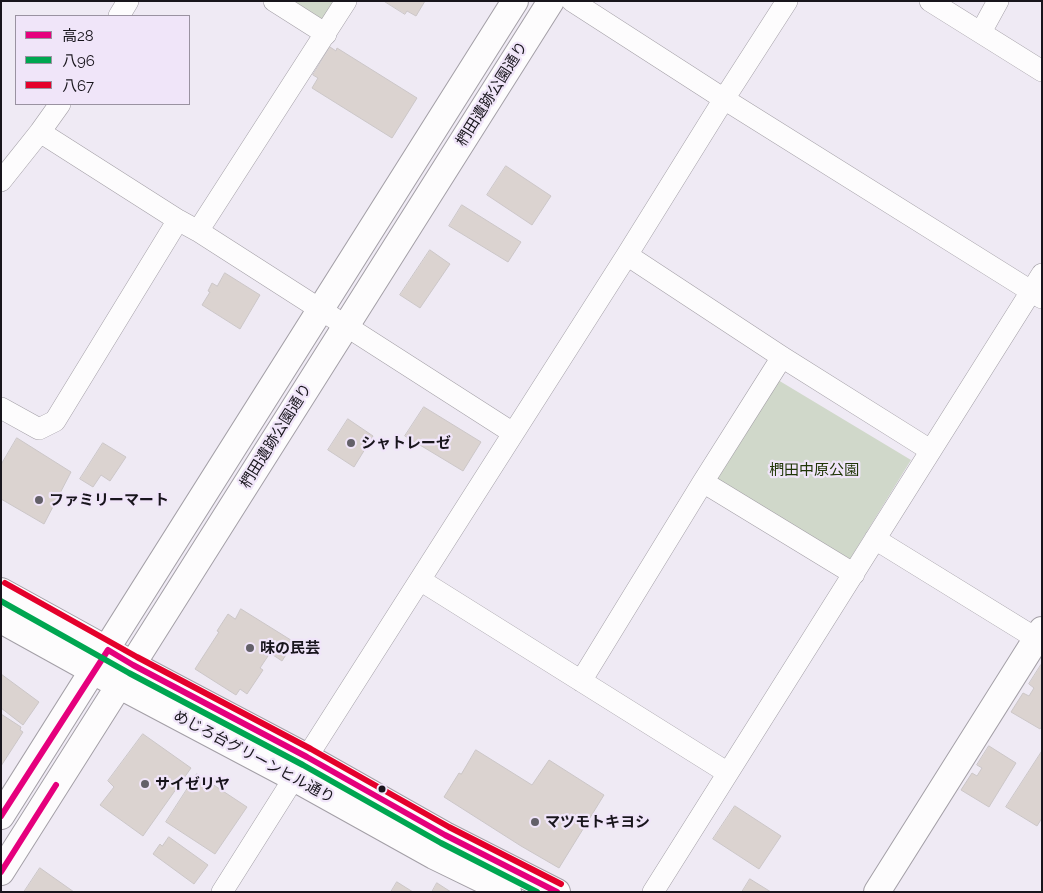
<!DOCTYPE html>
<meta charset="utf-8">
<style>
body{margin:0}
#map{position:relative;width:1043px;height:893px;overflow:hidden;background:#efeaf4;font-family:Raleway,"Noto Sans JP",sans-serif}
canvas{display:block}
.frame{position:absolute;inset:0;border:2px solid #18151c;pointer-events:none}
.legend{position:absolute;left:15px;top:15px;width:175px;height:90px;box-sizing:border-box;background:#f0e5f9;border:1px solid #9a92a1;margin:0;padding:6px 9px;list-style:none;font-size:15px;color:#18151c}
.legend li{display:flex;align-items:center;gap:10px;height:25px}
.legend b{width:25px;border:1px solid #9a92a1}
</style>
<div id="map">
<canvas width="1043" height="893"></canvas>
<div class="frame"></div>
<ul class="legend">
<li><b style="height:6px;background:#e5007d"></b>高28</li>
<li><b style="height:6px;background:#00a651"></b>八96</li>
<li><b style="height:6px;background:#e4002b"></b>八67</li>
</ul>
</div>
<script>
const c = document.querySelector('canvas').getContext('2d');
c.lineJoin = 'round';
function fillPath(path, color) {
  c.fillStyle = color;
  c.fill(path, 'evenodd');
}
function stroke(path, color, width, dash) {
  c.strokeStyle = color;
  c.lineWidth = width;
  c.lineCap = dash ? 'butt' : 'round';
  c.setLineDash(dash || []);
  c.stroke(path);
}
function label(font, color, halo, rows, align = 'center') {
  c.font = font + ' Raleway,"Noto Sans JP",sans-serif';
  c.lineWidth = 4.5;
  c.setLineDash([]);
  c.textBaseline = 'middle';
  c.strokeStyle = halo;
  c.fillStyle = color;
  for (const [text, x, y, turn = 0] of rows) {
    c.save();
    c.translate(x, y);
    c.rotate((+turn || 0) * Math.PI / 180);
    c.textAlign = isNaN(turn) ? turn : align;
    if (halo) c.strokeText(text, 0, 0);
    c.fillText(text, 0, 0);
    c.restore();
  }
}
fillPath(new Path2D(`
 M274,1H346L326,34Z
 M778,380L911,460L850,559L717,480Z`), '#d0d8ca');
const building = new Path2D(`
 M384,1H425L416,16L407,11L405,14Z
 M330,47L336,51L337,48L417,98L392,138L312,88L318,78L313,75Z
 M506,166L551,196L532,225L487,195Z
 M462,205L521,242L508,262L449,226Z
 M430,250L450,264L420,308L400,295Z
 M225,273L260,295L240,329L202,305L210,292L208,291L212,283L217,286Z
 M424,407L481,442L463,471L405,436Z
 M348,419L373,436L354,467L328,450Z
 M17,438L71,472L44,524L1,499V465Z
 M103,443L126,457L110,481L101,475L93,487L80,479Z
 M241,609L294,642L282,661L270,653L260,668L263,670L247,694L240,689L236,695L195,669L219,632L217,631L228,614L235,619Z
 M1041,665L1042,666V726L1040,729L1011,712L1023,693L1029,696L1034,688L1029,684Z
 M1,674L39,702L23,725L1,708Z
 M1,714L21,727L20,730L23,732L1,766Z
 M143,734L191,768L143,836L100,805L114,787L108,781Z
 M989,746L1016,763L989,807L961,790L972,773L977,776L982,768L977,765Z
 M476,750L532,785L549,760L604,795L559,868L521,846L444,797L459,773L461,774Z
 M1042,751V818L1037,826L1006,807Z
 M197,774L247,807L215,854L166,822Z
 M735,806L781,836L759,869L713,839Z
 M169,837L208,865L194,884L153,854L160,844L162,846Z
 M40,868L74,892H24Z
 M750,879L771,892H742Z
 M397,882L413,892H391Z
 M437,883L451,892H432Z`);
fillPath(building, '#dbd3d0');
stroke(building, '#cbc6c7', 1);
const minor = new Path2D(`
 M274,1L326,34
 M572,1L724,99L1042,298
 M930,1L1042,71
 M119,16L128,1
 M981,32L998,1
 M40,132L178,220L198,231L513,433
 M1,181L40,132L60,104
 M198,231L346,1
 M627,255L782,357L930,450
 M1,408L39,429L55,421L178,220
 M703,482L854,574
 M875,539L1042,642
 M420,580L728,773
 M581,681L703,482L782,357
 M307,757L627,255L724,99L787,1
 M222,892L294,778
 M653,892L1042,274`);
const tertiary = new Path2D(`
 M1,591L108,650L133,665L307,757L445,835L557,892
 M1,620L120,686L294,778L434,856L508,892
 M1,816C173,545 345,274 515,1
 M1,872C185,582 368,291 551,1
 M877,892L1042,630`);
stroke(minor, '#a39fa6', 22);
stroke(tertiary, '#a39fa6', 28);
stroke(minor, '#fdfcfd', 21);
stroke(tertiary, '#fdfcfd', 26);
stroke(new Path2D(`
 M1,816L108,650L133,665L307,757L445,835L557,892
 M1,872L56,785`), '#e5007d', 6);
stroke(new Path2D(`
 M1,601L129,673L303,765L441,843L537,892`), '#00a651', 6);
stroke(new Path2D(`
 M5,583L137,657L311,749L449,827L561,884`), '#e4002b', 6);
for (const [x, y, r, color] of [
 [351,443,5,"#636068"],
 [39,500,5,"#636068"],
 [250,648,5,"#636068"],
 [145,784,5,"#636068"],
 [382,789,4.5,"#18151c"],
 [535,822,5,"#636068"]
]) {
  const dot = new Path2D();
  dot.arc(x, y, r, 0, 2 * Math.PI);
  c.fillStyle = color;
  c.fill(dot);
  stroke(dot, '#f0e5f9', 2);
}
label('15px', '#18151c', '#f0e5f9', [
 ["椚田遺跡公園通り",492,94,-58],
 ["椚田遺跡公園通り",276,436,-58],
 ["めじろ台グリーンヒル通り",254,757,28]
]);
label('bold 15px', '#18151c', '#f0e5f9', [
 ["シャトレーゼ",361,443],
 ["ファミリーマート",49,500],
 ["味の民芸",260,648],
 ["サイゼリヤ",155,784],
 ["マツモトキヨシ",545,822]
], 'left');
label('15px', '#213708', '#f0e5f9', [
 ["椚田中原公園",814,470]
]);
</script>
